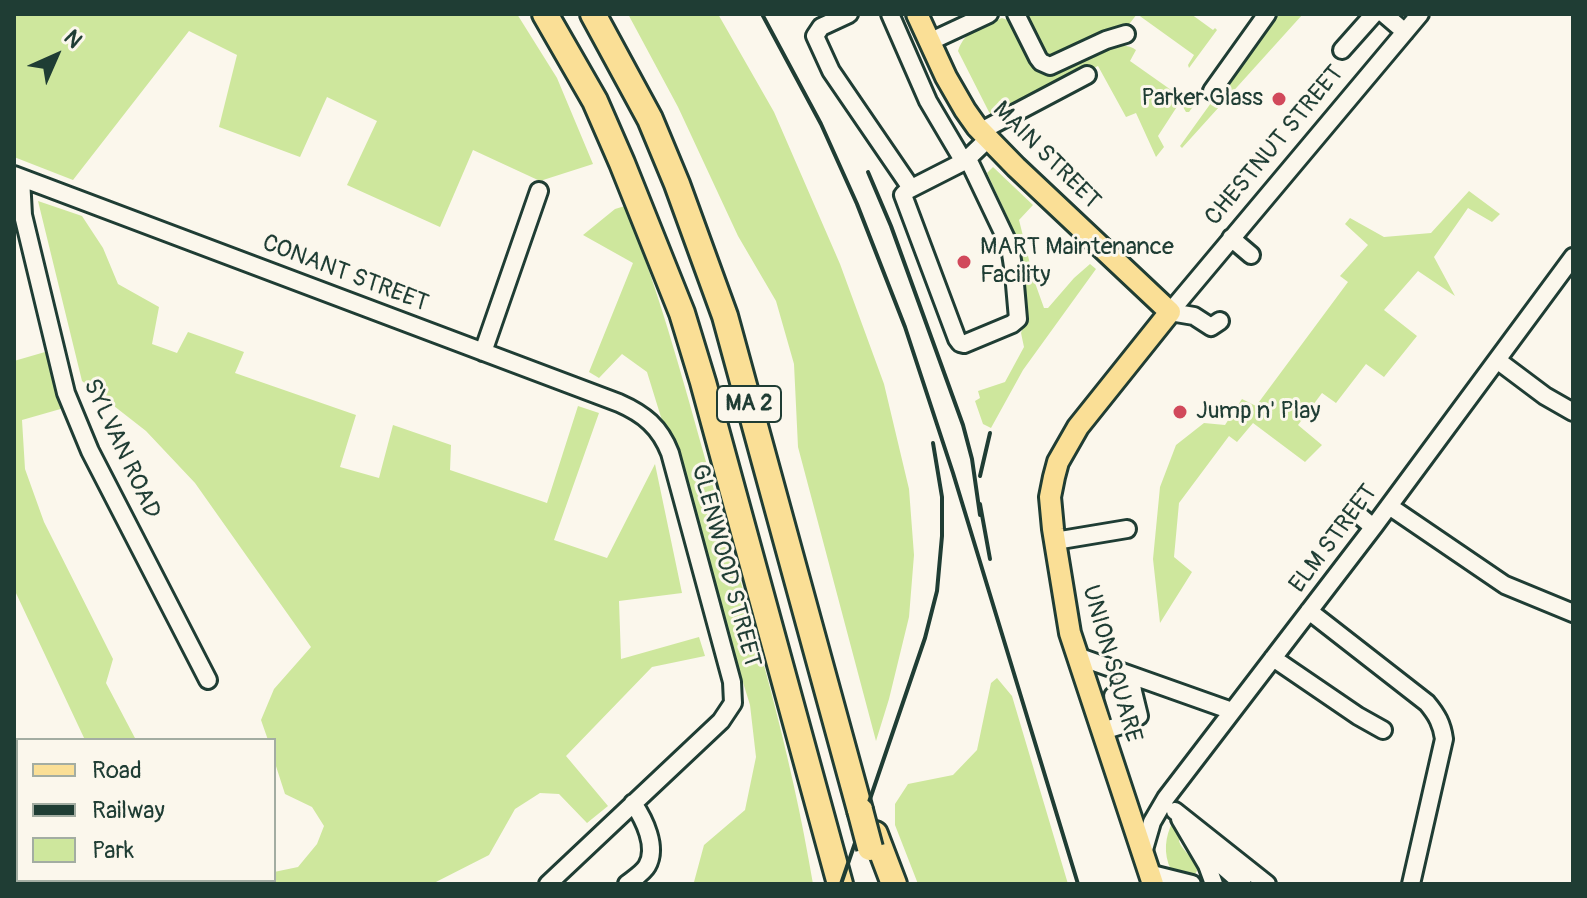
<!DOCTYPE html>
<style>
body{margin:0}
#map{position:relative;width:1587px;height:898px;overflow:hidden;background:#fbf7ec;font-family:Pangolin,sans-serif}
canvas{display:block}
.frame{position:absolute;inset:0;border:16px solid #1f3d34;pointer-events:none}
.legend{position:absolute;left:16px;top:738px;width:260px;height:144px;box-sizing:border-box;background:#fbf7ec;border:2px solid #a3ada2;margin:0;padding:10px 14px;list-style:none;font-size:24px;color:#1f3d34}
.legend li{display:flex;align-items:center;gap:16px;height:40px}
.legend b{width:40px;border:2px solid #a3ada2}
.north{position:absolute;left:16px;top:16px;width:80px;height:80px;-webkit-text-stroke:6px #fbf7ec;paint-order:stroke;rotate:45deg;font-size:22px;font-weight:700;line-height:32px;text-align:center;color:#1f3d34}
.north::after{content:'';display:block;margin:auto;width:28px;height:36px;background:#1f3d34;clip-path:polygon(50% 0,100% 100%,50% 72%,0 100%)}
</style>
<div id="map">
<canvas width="1587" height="898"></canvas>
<div class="frame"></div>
<ul class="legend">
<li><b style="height:10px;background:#fadf96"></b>Road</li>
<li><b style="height:10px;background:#1f3d34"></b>Railway</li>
<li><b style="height:22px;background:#cee79d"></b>Park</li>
</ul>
<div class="north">N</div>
</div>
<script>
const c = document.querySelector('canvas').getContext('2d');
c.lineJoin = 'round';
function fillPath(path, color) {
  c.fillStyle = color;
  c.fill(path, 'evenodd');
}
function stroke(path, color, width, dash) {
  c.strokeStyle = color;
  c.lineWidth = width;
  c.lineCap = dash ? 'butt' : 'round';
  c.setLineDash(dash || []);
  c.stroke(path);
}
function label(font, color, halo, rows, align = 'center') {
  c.font = font + ' Pangolin,sans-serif';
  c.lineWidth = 6;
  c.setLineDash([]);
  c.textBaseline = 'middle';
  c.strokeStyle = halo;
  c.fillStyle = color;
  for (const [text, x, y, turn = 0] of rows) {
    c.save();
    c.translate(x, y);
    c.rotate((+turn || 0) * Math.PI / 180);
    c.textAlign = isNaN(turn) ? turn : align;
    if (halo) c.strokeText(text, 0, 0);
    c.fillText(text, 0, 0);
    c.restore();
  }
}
fillPath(new Path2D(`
 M14,14H517L557,78L593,164L540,181L473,150L440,227L347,185L377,121L327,97L300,157L219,127L237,55L189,31L73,180L14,157Z
 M628,14H718L774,112L840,264L884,384L909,489L914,555L909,617L889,699L876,741L798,447L794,364L776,301L738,236L678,107Z
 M1026,14H1191L1213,30L1215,28L1217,30L1189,68L1188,65L1194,55L1137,14L1127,27C1098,30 1074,46 1048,58L1044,55Z
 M1275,14H1303L1182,148L1180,146Z
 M1002,18L1010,21L1033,67L1043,74C1069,73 1114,33 1136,50L1130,61L1191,104L1198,95L1200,97L1189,112H1186L1180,102L1158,136L1164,147L1156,157L1136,113L1126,117L1098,66L992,115L989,112L958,51C965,29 983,27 1002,18Z
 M993,167L1033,205L1019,220L1034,280L1044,308H1048L1074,278L1090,264L1096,269L1023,370L991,428L983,424L975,401L980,398L978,391L1005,382L1024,347L1021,333L1027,317L1019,257L1008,218L987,173Z
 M1469,191L1500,214L1492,222L1468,208L1434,257L1455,296L1418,271L1384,310L1417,336L1384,377L1366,364L1336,403L1322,393L1298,425L1322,445L1305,462L1253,423L1237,442L1229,436L1179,503L1174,557L1192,572L1160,623L1153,559L1160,487L1176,445L1204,423L1225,425L1242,399L1256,406L1348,282L1340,276L1368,245L1345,224L1350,218L1384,237L1431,233Z
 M38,201L82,216L103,248L118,284L159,307L152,344L177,353L188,332L244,352L235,373L356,415L340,467L379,478L393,425L451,445L450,470L547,503L578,406L599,413L554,540L607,558L655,464L682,593L619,601L621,659L699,637L705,656L652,667L566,756L608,806L587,823L559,794L540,793L515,809L489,855L432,884H175L173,880H274V872L298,867L317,844L324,826L312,807L285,794L274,760V740H268L261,720L274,689L311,647L195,483L146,431L82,381Z
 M625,206C662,298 687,395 714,490C752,620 791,750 813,884H685L694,882L704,845L745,810L756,757L750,705L647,372L622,354L599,378L589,372L633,263L583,235L615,209Z
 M45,352L64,408L22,420L25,469L44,522L113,659L106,683L136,740H85L15,591L14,361Z
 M997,678L1012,696L1068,884H918L895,825V804L908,784L953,775L977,750L991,683Z
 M1173,821C1175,825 1178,829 1179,833C1182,843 1176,837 1182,847C1188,855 1194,859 1198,869L1194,876L1190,877L1171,870C1163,853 1165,837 1173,821Z`), '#cee79d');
const minor = new Path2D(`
 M849,14L821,27L815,36L831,71L911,188
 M890,14L928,101L964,162
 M1016,14L1038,58L1041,62L1050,66L1106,40L1126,34
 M1384,14L1405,32
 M929,42L989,14
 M1342,50L1374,14
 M1212,91L1267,14
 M981,131L1087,75
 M968,159L1010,247L1014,273L1018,319L1012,324L964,344L960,343L957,339L903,195L908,190L965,161L988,139
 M14,175L619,403C644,414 660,427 670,453L732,682L733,703L721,721L548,884
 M21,178L23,215L66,393L90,451L208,680
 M1231,238L1251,255
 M1220,321L1211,327L1194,316L1170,312L1420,14
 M483,352L539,191
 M1497,360L1545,396L1573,412
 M1389,506L1505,585L1573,613
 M1354,511L1373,527
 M1055,541L1127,529
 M1309,611L1427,703C1437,715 1442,724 1444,739L1411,884
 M1077,656L1232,711
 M1273,658L1358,716L1383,730
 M1122,725L1113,696L1133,690
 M1102,731L1122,725L1139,716L1129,675
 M14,754L18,762
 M1175,811L1267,884
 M1180,819L1207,865L1214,884
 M1202,848L1243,884
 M1143,853L1152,822L1166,798L1375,525L1573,257
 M1148,873L1192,884
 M79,880L81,884
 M627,884C633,879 643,873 647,866C658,847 644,819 633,803`);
const major = new Path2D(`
 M917,14L946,77L965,110L977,127L1016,167L1170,312L1078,427L1058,462L1054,477L1050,497L1053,529L1070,633L1153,884`);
const highway = new Path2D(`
 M545,14L595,101L622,163L682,313L703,382L840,884
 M593,14L650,119L677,184L725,316L860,810
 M875,834L894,884`);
stroke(minor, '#1f3d34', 22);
stroke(major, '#1f3d34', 26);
stroke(highway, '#1f3d34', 30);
stroke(minor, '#fbf7ec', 16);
stroke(major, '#fadf96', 20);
stroke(highway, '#fadf96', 24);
stroke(new Path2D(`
 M762,14L821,124L857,204L905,327L953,473L1078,884
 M868,172L891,226L963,425L972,459L980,515
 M980,476L990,433
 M980,504L990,559
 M841,884L925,638L937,591L942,536V497L933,443`), '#1f3d34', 4);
const highwayBridge = new Path2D(`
 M860,810L870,848`);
stroke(highwayBridge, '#1f3d34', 30, []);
stroke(highwayBridge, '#fadf96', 24);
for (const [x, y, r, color] of [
 [1279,99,8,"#d1495b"],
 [964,262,8,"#d1495b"],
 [1180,412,8,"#d1495b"]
]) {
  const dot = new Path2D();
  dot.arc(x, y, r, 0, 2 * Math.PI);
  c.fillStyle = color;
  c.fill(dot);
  stroke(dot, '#fbf7ec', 3);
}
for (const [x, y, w] of [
 [749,404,64]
]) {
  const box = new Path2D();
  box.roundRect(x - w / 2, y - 18, w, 36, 6);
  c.fillStyle = '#fbf7ec';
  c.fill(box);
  stroke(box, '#1f3d34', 2);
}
label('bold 22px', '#1f3d34', null, [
 ["MA 2",749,404]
]);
label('24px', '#1f3d34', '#fbf7ec', [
 ["Parker Glass",1263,99,"right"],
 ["MART Maintenance",980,248],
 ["Facility",980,276],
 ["Jump n' Play",1196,412]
], 'left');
label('24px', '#1f3d34', '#fbf7ec', [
 ["CHESTNUT STREET",1275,146,-50],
 ["MAIN STREET",1046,156,45],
 ["CONANT STREET",345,274,21],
 ["SYLVAN ROAD",121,449,65],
 ["ELM STREET",1334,539,-53],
 ["GLENWOOD STREET",725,566,75],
 ["UNION SQUARE",1111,664,74]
]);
</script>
